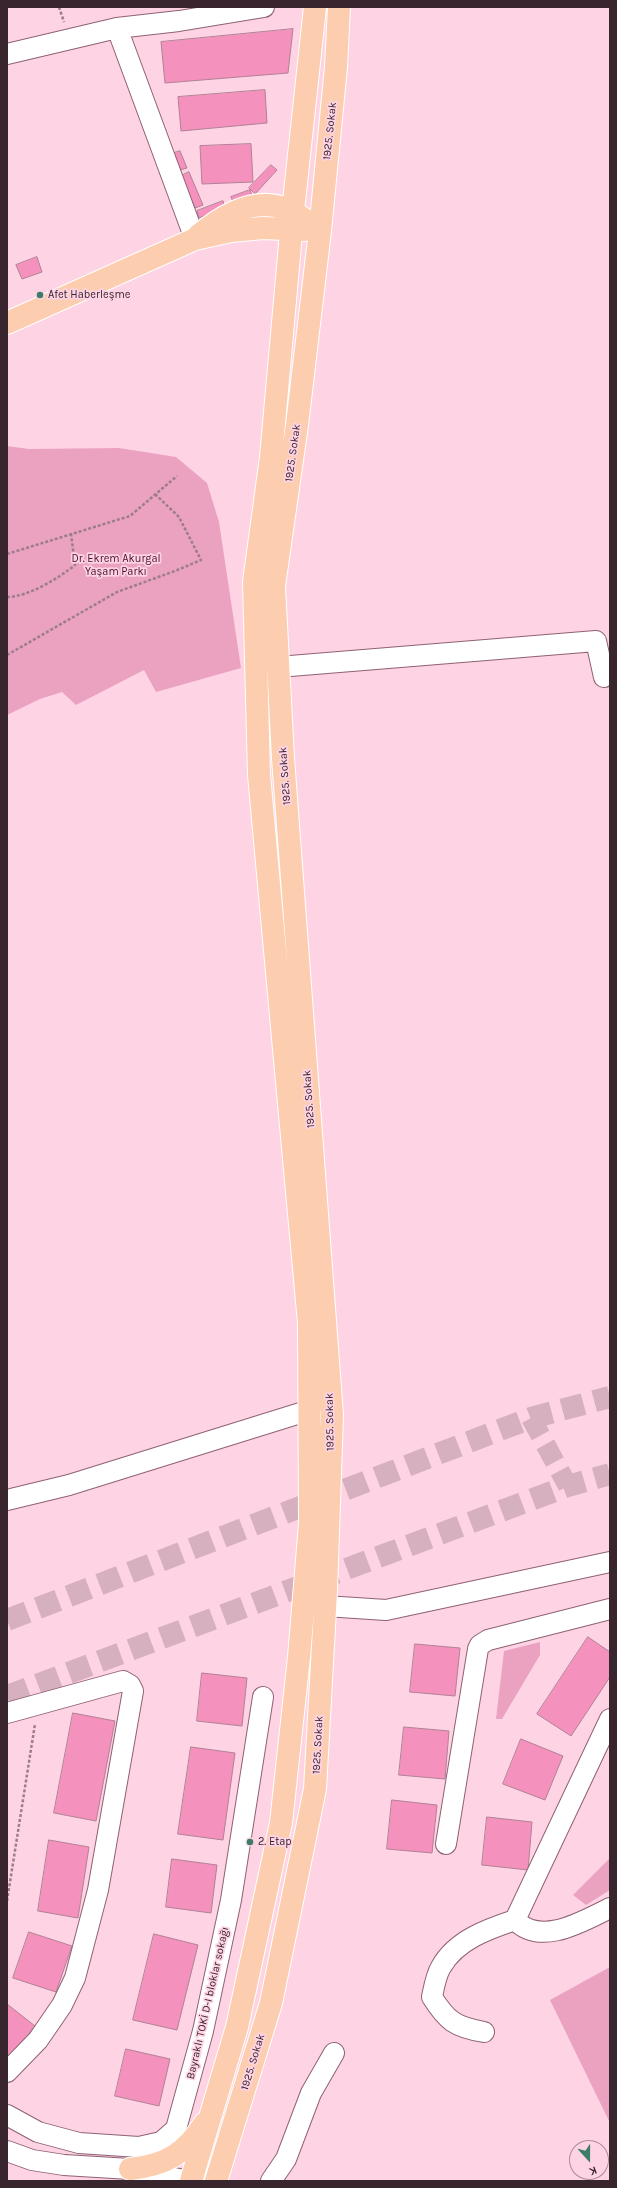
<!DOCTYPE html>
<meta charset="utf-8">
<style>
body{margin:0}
#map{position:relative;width:617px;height:2188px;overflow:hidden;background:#fed3e4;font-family:Karla,sans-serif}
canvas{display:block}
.frame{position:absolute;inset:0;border:8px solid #38252d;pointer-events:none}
.north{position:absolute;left:569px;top:2140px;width:40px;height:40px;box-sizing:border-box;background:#fed3e4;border:1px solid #af8d9b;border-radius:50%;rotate:159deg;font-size:11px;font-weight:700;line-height:16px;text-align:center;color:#38252d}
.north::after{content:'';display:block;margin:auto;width:14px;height:18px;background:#3c7c6a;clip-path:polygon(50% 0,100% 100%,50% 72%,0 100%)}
</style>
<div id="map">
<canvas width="617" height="2188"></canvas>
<div class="frame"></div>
<div class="north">K</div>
</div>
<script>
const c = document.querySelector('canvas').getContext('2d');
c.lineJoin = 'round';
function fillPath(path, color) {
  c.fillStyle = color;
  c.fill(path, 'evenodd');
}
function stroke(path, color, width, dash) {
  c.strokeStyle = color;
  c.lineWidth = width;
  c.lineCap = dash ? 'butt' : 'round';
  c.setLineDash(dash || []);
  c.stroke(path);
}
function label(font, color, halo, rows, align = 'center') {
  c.font = font + ' Karla,sans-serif';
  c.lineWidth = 3.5;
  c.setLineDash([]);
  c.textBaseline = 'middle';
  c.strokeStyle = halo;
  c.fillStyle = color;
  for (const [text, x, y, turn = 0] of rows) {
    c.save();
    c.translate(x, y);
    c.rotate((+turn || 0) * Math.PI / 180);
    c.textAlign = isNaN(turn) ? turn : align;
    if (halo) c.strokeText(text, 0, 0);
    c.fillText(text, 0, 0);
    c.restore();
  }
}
fillPath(new Path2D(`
 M7,446L29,449L119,448L176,457L207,483L219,522L241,668L156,692L144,670L76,705L62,692L40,699L7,715Z
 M540,1642V1655L502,1719H496L504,1651Z
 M610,1858V1890L586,1905L573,1895Z
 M610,1967V2123L550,2000Z`), '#eaa2c0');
const building = new Path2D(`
 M293,29L288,73L165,83L161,42Z
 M265,90L267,123L181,131L178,97Z
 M251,144L253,182L202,184L200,146Z
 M180,151L187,168L180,170L174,153Z
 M271,165L277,170L255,194L249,188Z
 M189,172L203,205L195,208L181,176Z
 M250,190L253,198L234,204L231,197Z
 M223,201L225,208L199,218L197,211Z
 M37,257L42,272L22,279L16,265Z
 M588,1637L610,1652V1677L571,1736L537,1714Z
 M415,1644L460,1648L455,1696L410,1692Z
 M202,1673L247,1678L242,1726L197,1721Z
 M73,1713L115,1721L96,1821L54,1813Z
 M404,1727L449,1731L445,1779L399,1775Z
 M521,1739L563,1756L545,1800L503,1784Z
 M191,1747L235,1753L223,1840L178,1834Z
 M392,1800L437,1805L432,1853L387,1849Z
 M487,1817L532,1822L528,1870L482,1865Z
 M49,1840L89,1847L78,1918L38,1911Z
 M172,1859L217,1865L211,1913L166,1907Z
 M29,1932L72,1946L56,1992L13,1978Z
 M154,1934L198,1945L177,2030L133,2020Z
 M7,2004L35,2026L7,2063Z
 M126,2049L170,2059L159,2106L115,2096Z`);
fillPath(building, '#f491bc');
stroke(building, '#b18195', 1);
stroke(new Path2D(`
 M531,1418L568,1486`), '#d6b0bf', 20, [20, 10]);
stroke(new Path2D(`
 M7,1620L531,1418L610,1397
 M7,1696L568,1486L610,1474`), '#d6b0bf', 22, [22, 11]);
const minor = new Path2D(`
 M117,28L195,239
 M7,54L117,28L179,21L264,7
 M278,667L596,641L604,677
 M7,1500L69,1485L310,1410
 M325,1606L386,1610L610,1562
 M7,1713L123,1681L130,1685L133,1691L98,1890L75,1978L62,2005L38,2040L7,2072
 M610,1719L515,1920C541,1947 583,1921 610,1908
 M446,1844L478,1649L480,1645L488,1640L610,1609
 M484,2032C455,2027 447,2021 432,1997C434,1987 436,1975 441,1967C456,1940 488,1929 515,1920
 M7,2115L38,2132L79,2143L139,2147L161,2142L176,2129L203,2031L231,1900L263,1697
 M7,2151L32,2160L64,2165L130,2169L189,2181
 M271,2181L286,2159L311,2093L334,2053`);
const major = new Path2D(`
 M199,235C230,209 267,191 304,219
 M7,323L195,239L231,231L263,228L305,230
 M130,2169C166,2165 185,2154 205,2123
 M191,2181L237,2027L281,1823L299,1657L310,1524L309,1323L259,775L254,582L271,457L293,211L315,7
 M216,2181L271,2003L315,1789L326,1591L332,1415L283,758L274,586L297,425L320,231L336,67L339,7`);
stroke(minor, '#8f6174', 22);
stroke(major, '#fff', 24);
stroke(new Path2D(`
 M59,7L64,22
 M7,554L130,516L177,476
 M7,597C28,597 59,578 75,565L71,534
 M7,655L117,592L175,571L201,560L179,517L155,494
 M7,1901L35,1724`), '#9c7d89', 2.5, [3, 2]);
stroke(minor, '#fff', 20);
stroke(major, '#fccdaf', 22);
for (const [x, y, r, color] of [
 [40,295,4,"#3c7c6a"],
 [250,1842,4,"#3c7c6a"]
]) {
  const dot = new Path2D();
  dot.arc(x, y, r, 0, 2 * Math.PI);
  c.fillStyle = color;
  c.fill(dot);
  stroke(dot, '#fed3e4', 1.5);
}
label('11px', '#38252d', '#fed3e4', [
 ["1925. Sokak",330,131,-84],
 ["1925. Sokak",293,453,-82],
 ["1925. Sokak",285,776,-94],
 ["1925. Sokak",309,1099,-94],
 ["1925. Sokak",330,1422,-91],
 ["1925. Sokak",318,1745,-87],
 ["Bayraklı TOKİ D-I bloklar sokağı",208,2003,-77],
 ["1925. Sokak",253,2062,-73]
]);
label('11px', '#38252d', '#fed3e4', [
 ["Afet Haberleşme",48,295],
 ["2. Etap",258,1842]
], 'left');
label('11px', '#4b0f2e', '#fed3e4', [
 ["Dr. Ekrem Akurgal",116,559],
 ["Yaşam Parkı",116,572]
]);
</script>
